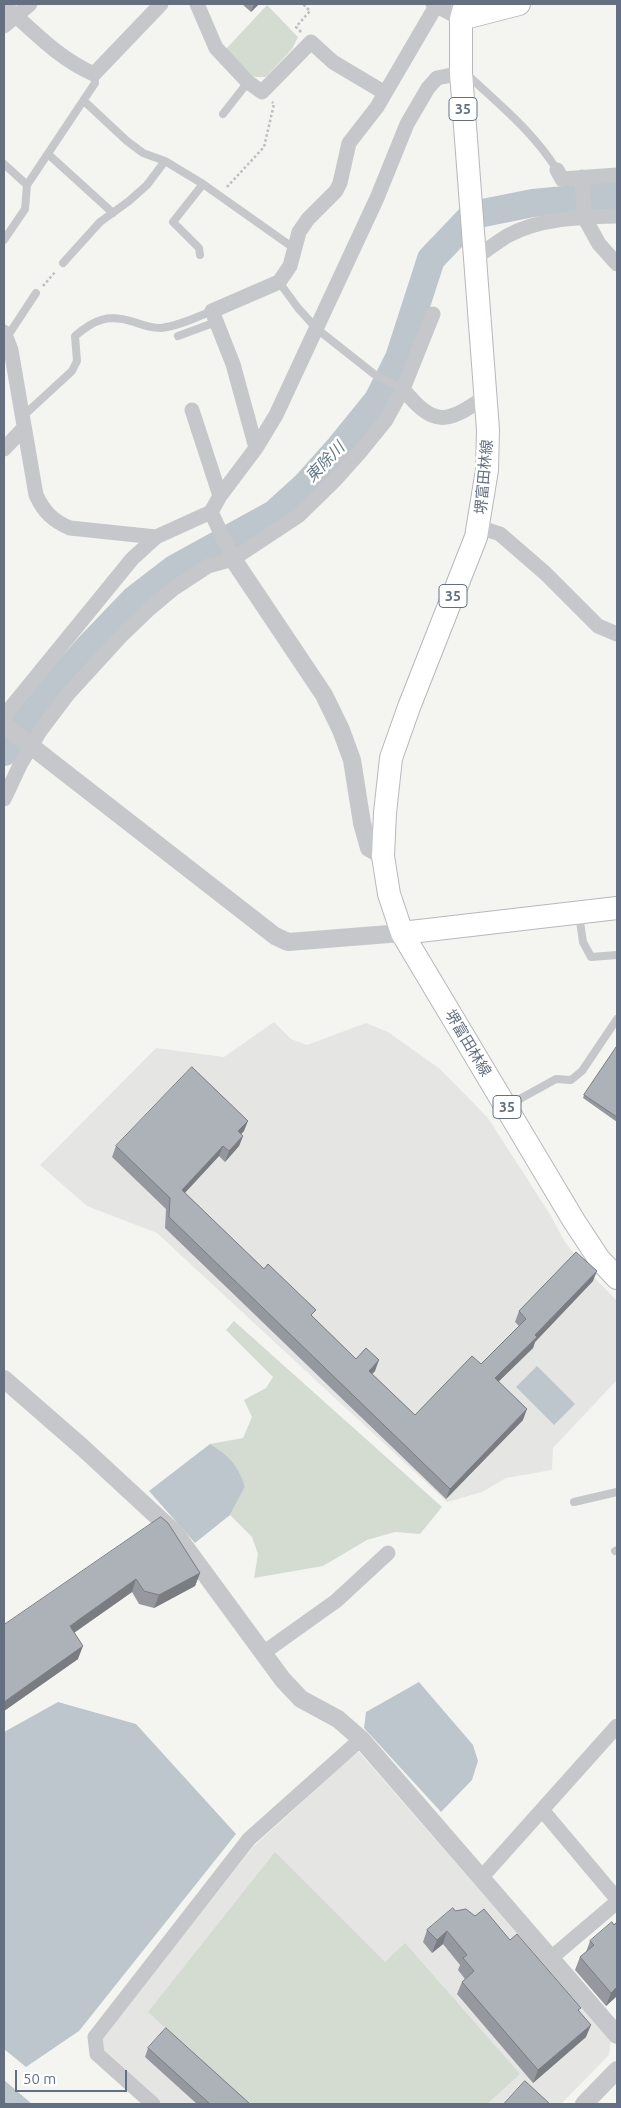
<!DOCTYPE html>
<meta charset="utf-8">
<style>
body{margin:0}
#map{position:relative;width:621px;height:2108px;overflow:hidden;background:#f4f5f1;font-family:Ubuntu,sans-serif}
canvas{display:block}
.frame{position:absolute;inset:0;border:5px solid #647082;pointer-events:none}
.scale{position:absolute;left:15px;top:2070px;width:112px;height:22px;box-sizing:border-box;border:2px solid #647082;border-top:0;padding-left:6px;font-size:15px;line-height:18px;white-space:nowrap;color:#647082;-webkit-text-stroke:4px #fff;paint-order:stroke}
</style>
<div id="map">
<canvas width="621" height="2108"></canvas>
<div class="frame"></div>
<div class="scale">50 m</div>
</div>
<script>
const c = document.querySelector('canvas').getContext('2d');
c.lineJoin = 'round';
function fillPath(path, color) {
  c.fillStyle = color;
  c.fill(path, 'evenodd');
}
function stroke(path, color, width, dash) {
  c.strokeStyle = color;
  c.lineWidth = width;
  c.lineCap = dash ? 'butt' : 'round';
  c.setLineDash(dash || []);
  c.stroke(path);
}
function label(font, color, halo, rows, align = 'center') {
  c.font = font + ' Ubuntu,"Noto Sans JP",sans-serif';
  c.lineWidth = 5;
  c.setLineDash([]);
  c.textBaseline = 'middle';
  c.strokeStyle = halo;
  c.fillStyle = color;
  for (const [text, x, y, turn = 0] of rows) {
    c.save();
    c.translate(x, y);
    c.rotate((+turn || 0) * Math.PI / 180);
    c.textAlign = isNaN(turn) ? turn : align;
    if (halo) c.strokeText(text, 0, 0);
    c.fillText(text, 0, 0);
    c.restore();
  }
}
fillPath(new Path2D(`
 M274,1022L291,1039L307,1045L366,1023L388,1032L440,1069L488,1118L551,1216L565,1242L589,1272L617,1301V1380L553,1448L552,1470L506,1478L482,1492L447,1502L157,1233L87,1206L40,1165L156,1048L224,1057Z
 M359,1752L611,2041L609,2055L561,2104H162L102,2050L100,2039L254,1846L349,1759Z`), '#e5e6e4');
fillPath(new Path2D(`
 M267,5L298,37L292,49L266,77H254L226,49Z
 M234,1321L442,1507L420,1534L395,1532L367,1540L323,1566L254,1578L258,1554L252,1537L230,1515L245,1487L210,1444L243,1438L252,1417L244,1400L266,1388L273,1377L226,1330Z
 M275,1852L385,1962L405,1943L520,2074L487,2104H249L148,2012Z`), '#d4dcd2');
fillPath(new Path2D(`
 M537,1366L575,1404L554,1425L516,1387Z
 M210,1444C229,1456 238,1465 245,1487L230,1515L195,1543L149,1491Z
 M419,1682L473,1745L478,1761L472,1780L441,1812L364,1728L366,1712Z
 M58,1702L136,1724L236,1834L79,2031L26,2067L4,2049V1732Z
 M4,2080L32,2104H4Z`), '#bdc6cc');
stroke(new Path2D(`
 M4,752L26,719L88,648L135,599L174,569L274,514L306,485L339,448L378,400L399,358L431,259L473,215L533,203L617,195`), '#bdc6cc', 28);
const primary = new Path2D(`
 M465,4L461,19V73L488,430L487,470L476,537L409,707L391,758L385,813L383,856L389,894L402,933L574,1221L599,1259L617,1278
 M461,19L519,4
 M402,933L617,908`);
stroke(primary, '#b5b8bd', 24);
stroke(new Path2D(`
 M301,32L296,27L310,11L303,4
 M227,187L264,147L274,104L272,102
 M43,286L56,271`), '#bcbdc0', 2.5, [2.5, 2.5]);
stroke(new Path2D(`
 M465,78H471C502,107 534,133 557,170
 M84,101L127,141L143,153L165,161L203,184L295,249
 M223,114L248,82
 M48,154L113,213
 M4,164L27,185
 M4,240L25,209L27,185L95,83L94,74
 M200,255L199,248L173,222L203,184
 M63,263L100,222L129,201L147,185L165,161
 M279,282L298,308L317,329L374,374L403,389
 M178,336L216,322
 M7,337L36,293
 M22,417L72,371L77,361L75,336C95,319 108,314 134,322C142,325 152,328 161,328C178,326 195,318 212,311
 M579,915L583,942L591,957L617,955
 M507,1106L556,1079L571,1080L582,1071L617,1019
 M574,1502L617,1492
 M615,1551L617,1550`), '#c5c7cb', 8);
stroke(new Path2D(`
 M197,4L216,48L248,82L262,92L311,42L333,62L385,93
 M433,4L461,19
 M4,5C32,30 59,59 94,74L161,4
 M4,26L30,4
 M557,170L562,179L617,175
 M582,177L584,217L599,244L617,264
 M475,258C485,251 496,243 507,236C540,218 581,217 617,216
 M4,332L11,350L36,495C44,512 53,521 70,528L156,537
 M403,389L433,314
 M192,410L220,496
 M256,448L233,364L212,311L279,282L290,266L299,232L308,219L336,191L340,183L349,143L377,107L436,6
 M4,449L24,428
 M211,512L233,559
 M479,527L500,534L545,573L598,626L617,634
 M4,716L132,559L156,537L211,512L220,496L256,448L276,415L377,198L407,124L428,88L437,78L461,73
 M4,799L20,765L40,731L68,694L122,635L148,610L173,589L208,566L233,559L298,516L335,480L360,452L386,420L403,389C434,427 446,424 485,397
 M263,1653L336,1601L388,1553
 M543,1811L617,1899
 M481,1878L617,1726
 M551,1958L617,1902
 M153,2104L97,2054L95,2037L249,1839L361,1739`), '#c5c7cb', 15);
stroke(new Path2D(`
 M233,559L324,695L341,730L352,760L362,823L369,848L383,856
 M4,725L275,936L288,942L402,933
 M4,1379L82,1447L175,1533L283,1680L301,1699L338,1719L361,1739L617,2035
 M584,2104L617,2070`), '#c5c7cb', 18);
stroke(primary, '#fff', 22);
fillPath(new Path2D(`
 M242,4H259L251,12Z
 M617,1046V1122L583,1098L584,1095Z
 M244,1131L241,1134L243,1136L239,1146L225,1162L219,1156L185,1193L356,1359L375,1371L372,1374L415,1415L481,1364L519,1326L515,1322L519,1311L593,1281L535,1342L533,1348L498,1382L523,1420L446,1499L165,1228L166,1209L112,1157L116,1146Z
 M161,1517L200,1573L195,1586L154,1608L139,1604L132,1592L74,1633L78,1659L4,1711Z
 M455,1911L510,1940L579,2011L586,2037L533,2083L457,1994L462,1982L465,1979L458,1970L460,1965L443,1944L432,1953L423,1942L427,1930Z
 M617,1922V1996L606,2006L575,1970L580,1957L586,1952L590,1941Z
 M148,2048L250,2104H197L145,2057Z`), '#95999f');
fillPath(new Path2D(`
 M254,4H259L251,12Z
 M248,1121L244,1131L234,1141L238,1131Z
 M243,1136L239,1146L225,1162L229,1151Z
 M223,1146L219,1156L178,1200L182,1190Z
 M597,1271L593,1281L535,1342L533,1348L491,1389L495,1378L535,1335Z
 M379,1360L375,1371L365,1381L369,1371Z
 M527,1409L523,1420L446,1499L450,1489Z
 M200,1573L195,1586L154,1608L159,1595Z
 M136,1579L132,1592L65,1639L70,1626Z
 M83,1646L78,1659L4,1711V1702Z
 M447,1931L443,1944L432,1953L437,1940Z
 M617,1987V1996L606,2006L611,1993Z
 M591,2025L586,2037L533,2083L538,2070Z`), '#797d82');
const building = new Path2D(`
 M617,1046V1117L584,1095Z
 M192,1067L248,1121L238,1131L243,1136L229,1151L223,1146L182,1190L264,1269L268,1264L316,1310L311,1315L356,1359L366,1348L379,1360L369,1371L415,1415L472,1356L481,1364L526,1319L519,1311L576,1252L597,1271L535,1335L537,1337L495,1378L527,1409L450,1489L169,1217L170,1198L116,1146Z
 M161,1517L168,1523L200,1573L159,1595L144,1591L136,1579L70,1626L83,1646L4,1702V1625Z
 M453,1908L455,1911L466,1909L475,1916L484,1909L510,1940L517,1934L581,2008L578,2010L591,2025L538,2070L462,1982L474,1971L463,1958L467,1955L447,1931L437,1940L427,1930Z
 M612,1922L614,1925L617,1922V1987L611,1993L580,1957L594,1945L590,1941Z
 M166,2028L250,2104H210L148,2048Z
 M525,2081L550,2104H504Z`);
fillPath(building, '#adb2b9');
stroke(building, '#797d82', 1);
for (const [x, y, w] of [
 [463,109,28],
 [453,596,28],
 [507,1107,28]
]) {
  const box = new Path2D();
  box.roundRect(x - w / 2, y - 11.5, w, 23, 4);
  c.fillStyle = '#fff';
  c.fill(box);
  stroke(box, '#647082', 1);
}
label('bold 14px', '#647082', null, [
 ["35",463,109],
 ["35",453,596],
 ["35",507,1107]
]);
label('15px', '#647082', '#fff', [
 ["堺富田林線",484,477,-85],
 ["堺富田林線",468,1043,59]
]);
label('italic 16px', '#647886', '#fff', [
 ["東除川",325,462,-46]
]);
</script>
